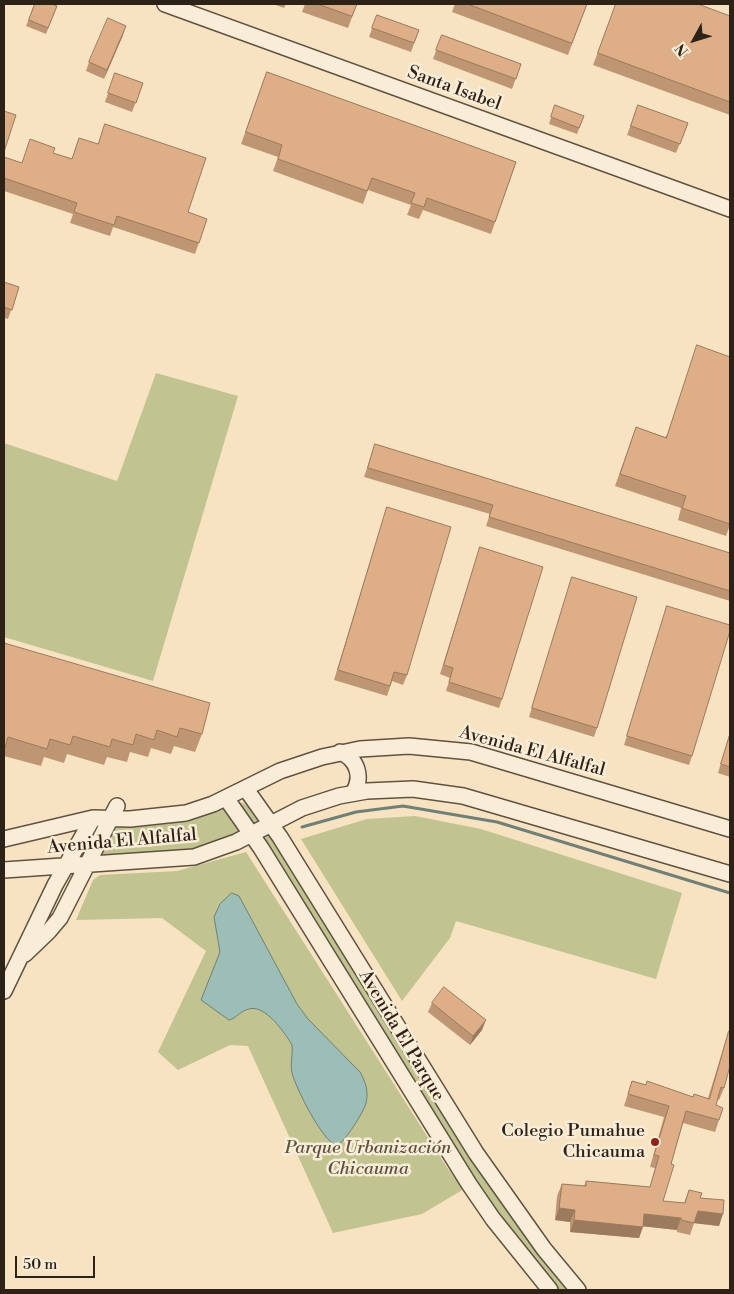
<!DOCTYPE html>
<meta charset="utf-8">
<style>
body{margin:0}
#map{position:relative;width:734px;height:1294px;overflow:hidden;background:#f7e3c2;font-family:"Libre Bodoni",serif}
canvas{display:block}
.frame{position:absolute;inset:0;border:5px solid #2d2218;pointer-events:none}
.north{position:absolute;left:669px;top:15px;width:50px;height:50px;-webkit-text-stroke:4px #faedd7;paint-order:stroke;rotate:231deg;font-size:14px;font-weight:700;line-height:20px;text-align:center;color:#2d2218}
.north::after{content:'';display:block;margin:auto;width:18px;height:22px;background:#2d2218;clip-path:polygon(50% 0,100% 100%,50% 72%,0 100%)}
.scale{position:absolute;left:15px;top:1256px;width:80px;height:22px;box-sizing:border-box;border:2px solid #2d2218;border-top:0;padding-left:6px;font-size:15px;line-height:18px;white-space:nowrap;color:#2d2218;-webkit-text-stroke:4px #faedd7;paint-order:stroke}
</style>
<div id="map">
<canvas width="734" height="1294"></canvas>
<div class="frame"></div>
<div class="north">N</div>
<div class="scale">50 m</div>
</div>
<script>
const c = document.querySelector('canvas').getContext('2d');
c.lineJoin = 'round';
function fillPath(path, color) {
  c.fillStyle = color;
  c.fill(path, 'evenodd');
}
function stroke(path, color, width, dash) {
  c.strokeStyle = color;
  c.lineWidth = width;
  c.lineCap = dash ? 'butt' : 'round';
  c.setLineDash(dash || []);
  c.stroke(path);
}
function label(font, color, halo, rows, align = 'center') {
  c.font = font + ' "Libre Bodoni",serif';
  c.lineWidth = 5;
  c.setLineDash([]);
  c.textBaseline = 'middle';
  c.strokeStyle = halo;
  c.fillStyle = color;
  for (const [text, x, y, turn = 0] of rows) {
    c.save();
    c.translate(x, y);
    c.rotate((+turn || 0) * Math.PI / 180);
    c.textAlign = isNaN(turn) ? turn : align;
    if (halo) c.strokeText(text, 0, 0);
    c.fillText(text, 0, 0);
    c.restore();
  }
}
fillPath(new Path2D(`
 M156,373L238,396L153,681L4,637V443L117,481Z
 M235,802L244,803L263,822L573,1290H557L471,1177L256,838L228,839L188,850L98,857L115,825L178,822Z
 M415,816L481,829L682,893L656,979L456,921L450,938L402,1001L301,839L367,819Z
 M246,852L448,1169L464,1189L422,1214L333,1233L248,1046L230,1045L178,1070L158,1052L206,951L162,918L76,920L93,880L100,875L177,871Z`), '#c1c390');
const water = new Path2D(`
 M232,893L239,896L297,1004L308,1019L360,1072C365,1081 369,1091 366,1103C364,1112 345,1141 337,1146C322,1141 296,1088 292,1073C290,1063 293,1055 292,1045C285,1033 265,1004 249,1009C240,1011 237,1018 229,1020L201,1000L220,952L214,917L220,904Z`);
fillPath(water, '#9dbeb7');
stroke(water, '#708077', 1);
stroke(new Path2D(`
 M302,827L356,812L403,806L497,822L730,893`), '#708077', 3);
const minor = new Path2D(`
 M165,4L730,209
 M340,752C358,759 363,778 353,793
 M246,789L280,837L476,1153L544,1249L578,1290
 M226,798L261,848L469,1184L493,1219L550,1290
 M4,839L93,818L130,819L186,813L213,804L280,771L322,757L360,749L409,746L471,752L730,829
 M4,870L194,857L236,842L302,808L339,796L367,791L413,789L463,796L730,874
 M25,954L49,931L60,918L117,806
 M4,991L55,885L93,818`);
stroke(minor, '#605242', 18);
stroke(minor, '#faedd7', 15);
fillPath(new Path2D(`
 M35,4L57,6L46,34L26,26Z
 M273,4H286L284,8Z
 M305,4H357L348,28L302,12Z
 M455,4H587L568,55L452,12Z
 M616,4L730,16V115L593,65Z
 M377,15L419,30L411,52L369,37Z
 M123,35L104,79L86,71L89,62Z
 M442,35L521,64L512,89L433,59Z
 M267,72L516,162L491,234L423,210L419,219L407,215L411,205L368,190L363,204L273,171L278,157L241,144Z
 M115,73L143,83L132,112L105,102Z
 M555,105L584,116L577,134L549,124Z
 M638,105L688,123L676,153L627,135Z
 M105,124L188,212L207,219L195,254L113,227L110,236L70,223L73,214L4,191V157L22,163L53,153L72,159L79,138L98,144Z
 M4,282L19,287L8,319L4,318Z
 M730,357V525L726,536L678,520L681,508L615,486L636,427L665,437Z
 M375,444L730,553V601L486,526L490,514L364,477Z
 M387,507L407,675L403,685L392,681L387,696L334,680Z
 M480,547L502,699L499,708L446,691L450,678L440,674Z
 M572,577L597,728L594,737L529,717Z
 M667,606L692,756L689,765L624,745Z
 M4,643L202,734L195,752L174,746L171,754L151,748L148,757L130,752L127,762L107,757L104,765L67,754L64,763L44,757L41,766L4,756Z
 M730,732V777L718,773Z
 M432,1003L482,1030L470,1045L428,1012Z
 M729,1031L724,1088L719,1100L717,1099L716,1105L719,1120L715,1132L683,1123L671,1164L663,1201L684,1203L689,1190L700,1198L719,1226L694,1223L690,1235L677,1232V1230L643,1226L639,1238L570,1232V1222L555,1220L557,1196L562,1184L584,1186L586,1181L650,1187L655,1168L650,1167L664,1117L624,1106L632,1081L693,1097L708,1098L725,1043Z`), '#bf9673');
fillPath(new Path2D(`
 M126,26L123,35L104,79L107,70Z
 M486,1020L482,1030L470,1045L473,1036Z
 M559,1208L575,1210L570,1222L555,1220Z
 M698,1211L723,1214L719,1226L693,1223Z
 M644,1214L681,1218L677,1230L640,1226Z
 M574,1220L643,1227L639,1238L570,1232Z`), '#9b7a5e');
const building = new Path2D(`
 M35,4H52L57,6L48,28L29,20Z
 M318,4H357L352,16Z
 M468,4H587L572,43Z
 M616,4H698L730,16V102L598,53Z
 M377,15L419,30L414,43L372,28Z
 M108,18L126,26L107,70L89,62Z
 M442,35L521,64L516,79L436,50Z
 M267,72L516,162L495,222L427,198L424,207L411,203L415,193L372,178L367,191L278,159L282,145L246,132Z
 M115,73L143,83L136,103L108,93Z
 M555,105L584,116L579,128L551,117Z
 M638,105L688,123L680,144L631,126Z
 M4,111L16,115L4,152Z
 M105,124L206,158L188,212L207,219L199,243L117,216L114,225L74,212L77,203L4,178V157L22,163L30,139L55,148L53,153L72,159L79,138L98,144Z
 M4,282L19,287L12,310L4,307Z
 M697,345L730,357V524L682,508L686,496L620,474L636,427L666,438Z
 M375,444L730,553V591L489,517L493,505L368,468Z
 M387,507L451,527L407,675L394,672L390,686L338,670Z
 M480,547L543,567L502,699L449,682L453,668L444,665Z
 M572,577L637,597L597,728L532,708Z
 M667,606L730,625V631L692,756L627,736Z
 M4,643L210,703L202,734L180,728L177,737L157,730L154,740L136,734L133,745L112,739L110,747L73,736L70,745L50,739L47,749L8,737L5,748H4Z
 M730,734V767L721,764Z
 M444,987L486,1020L473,1036L432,1003Z
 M729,1031H730V1066L724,1088L721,1087L716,1105L723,1108L719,1120L686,1111L671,1164L674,1165L663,1201L685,1203L689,1190L702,1193L700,1198L724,1200L723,1214L698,1211L694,1223L681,1220V1218L644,1214L643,1227L574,1220L575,1210L559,1208L562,1184L586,1186V1181L650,1187L659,1156L654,1155L669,1106L628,1094L632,1081L646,1085L647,1081L693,1097L694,1094L709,1099Z`);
fillPath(building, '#deae86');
stroke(building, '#9b7a5e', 1);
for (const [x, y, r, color] of [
 [655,1142,5,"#8f2418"]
]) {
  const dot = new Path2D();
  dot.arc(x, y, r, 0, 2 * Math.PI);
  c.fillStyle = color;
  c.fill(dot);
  stroke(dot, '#faedd7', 2);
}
label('18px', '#2d2218', '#faedd7', [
 ["Santa Isabel",454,89,20],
 ["Avenida El Alfalfal",532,752,15],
 ["Avenida El Alfalfal",122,842,-5],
 ["Avenida El Parque",401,1036,59]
]);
label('18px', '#2d2218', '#faedd7', [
 ["Colegio Pumahue",645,1132],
 ["Chicauma",645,1153]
], 'right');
label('italic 18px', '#59523c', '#faedd7', [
 ["Parque Urbanización",368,1149],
 ["Chicauma",368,1170]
]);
</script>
